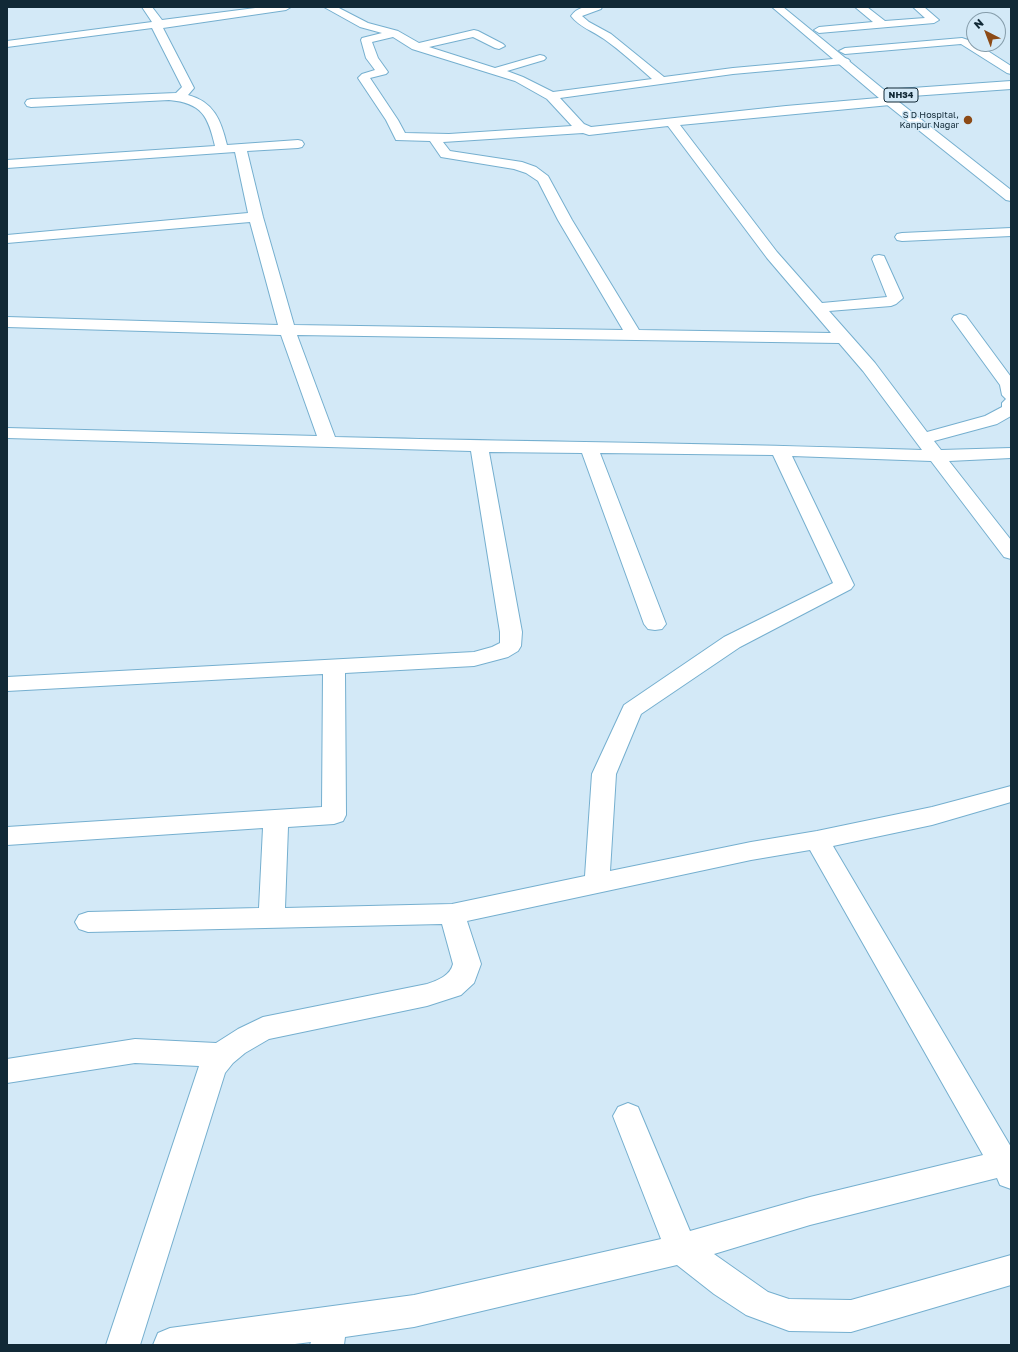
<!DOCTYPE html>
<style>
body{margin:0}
#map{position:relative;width:1018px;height:1352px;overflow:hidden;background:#d3e9f7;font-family:"Golos Text",sans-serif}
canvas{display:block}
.frame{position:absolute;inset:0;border:8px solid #112936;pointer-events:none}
.north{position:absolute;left:966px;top:12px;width:40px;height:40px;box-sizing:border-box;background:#d3e9f7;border:1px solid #859caa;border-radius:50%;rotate:318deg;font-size:11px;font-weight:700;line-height:16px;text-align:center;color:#112936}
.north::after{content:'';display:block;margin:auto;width:14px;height:18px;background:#8c4a16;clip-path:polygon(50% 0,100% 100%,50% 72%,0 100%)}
</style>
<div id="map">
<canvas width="1018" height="1352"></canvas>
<div class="frame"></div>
<div class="north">N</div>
</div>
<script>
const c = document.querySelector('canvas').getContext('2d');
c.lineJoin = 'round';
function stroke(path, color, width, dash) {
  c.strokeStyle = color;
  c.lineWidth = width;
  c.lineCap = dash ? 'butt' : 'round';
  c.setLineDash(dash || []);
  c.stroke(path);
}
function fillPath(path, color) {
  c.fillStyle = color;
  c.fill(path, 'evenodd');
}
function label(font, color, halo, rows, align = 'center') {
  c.font = font + ' "Golos Text",sans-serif';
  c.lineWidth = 3;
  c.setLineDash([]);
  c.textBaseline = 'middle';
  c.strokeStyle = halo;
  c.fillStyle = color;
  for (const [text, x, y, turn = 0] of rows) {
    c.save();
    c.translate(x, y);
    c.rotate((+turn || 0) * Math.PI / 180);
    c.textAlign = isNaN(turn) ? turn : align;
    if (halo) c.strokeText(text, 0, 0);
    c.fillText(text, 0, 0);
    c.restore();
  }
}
const minor = new Path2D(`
 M142,7H152L162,20L263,7H291L286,10L163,28L194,88L188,95C214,102 221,120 227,145L298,140L302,141L304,144L302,147L298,148L247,151L263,217L294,325L623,330L558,220L538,181L526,173L514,169L441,157L430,141L396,140L386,120L358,78L362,74L375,70L366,58L361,40L362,38L382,33L360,27L324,7H337L368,23L398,31L419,43L474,30L478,31L503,44L505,46L499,49L495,48L473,37L429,47L495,68L540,55L544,56L546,58L544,60L507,71L523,77L553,92L652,79C636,65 621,51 604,39C593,31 579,27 571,16C579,5 590,7 602,7L601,9L582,16L589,22L611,34L664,77L733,68L844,58L848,59L850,61L848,63L844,64L733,74L560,98L584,124L591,127L786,106L890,97L894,98L896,101L894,104L890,105L680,125L777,252L822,303L887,297L872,259L874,256L879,255L884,256L903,298L896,304L891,306L829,311L875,363L927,432L985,416L1002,407V403L1006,399L1002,395L1000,385L952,319L954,316L960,314L966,316L1011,377V416L997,424L934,441L941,450L1011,448V458L949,461L1011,540V559L1004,557L931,461L792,456L854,585L851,589L740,647L641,714L616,774L610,871L751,842L817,831L932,807L1011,786V802L932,825L833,846L1011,1147V1189L1000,1185L997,1178L810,1225L714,1254L768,1292L789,1299L851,1300L1011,1255V1285L851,1332L789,1331L746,1315L714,1294L677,1265L414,1327L345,1337L344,1345H310L311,1342L287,1345H153L158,1333L170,1328L414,1295L661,1239L613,1116L618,1107L628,1103L638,1107L690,1231L810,1197L983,1155L810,850L751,860L467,921L481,964L474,983L461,995L427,1006L269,1039L245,1053L233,1063L225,1073L140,1345H106L199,1066L135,1063L7,1083V1059L135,1039L216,1043L238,1029L263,1017L427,984C438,980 450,976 453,964L442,924L88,932L79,929L75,922L79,915L88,912L259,908L263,828L7,845V827L322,807L323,674L7,691V677L474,652L492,647L500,643V632L471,451L7,438V428L317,436L281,335L7,327V317L278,325L250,222L7,243V235L248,213L235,152L7,168V160L215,146C208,116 202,103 169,100L31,107L27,106L25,103L27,100L31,99L176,93L182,87L152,28L7,47V41L152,22ZM393,37L412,49L515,81L547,99L572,126L449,134L405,133L398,120L370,78L386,74L388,72L378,58L372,42ZM668,126L767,258L831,333L639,330L572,220L548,176L536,167L522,162L450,151L443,142L583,133L589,135ZM297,335L839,343L863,371L922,450C727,443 531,442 335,437ZM489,452L582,453L644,624L648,629L655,630L662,629L666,624L600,453L773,455L833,583L724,637L624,705L592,774L585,876L452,904L285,908L288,827L334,824L343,821L346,815L345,673L474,666L508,657L518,651L521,646L522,632Z
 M855,7H867L885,21L925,18L913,7H924L939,20L934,23L819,33L814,30L819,27L873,22Z
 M962,38L974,42V44H977L1011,66V74L1007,73L961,44L845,54L839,51L845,48Z
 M1011,81V89L898,97L894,96L892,93L894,90L898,89Z
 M1011,228V236L902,241L897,240L895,237L897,234L902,233Z`);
const highway = new Path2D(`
 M772,7H783L894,98L1011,190V201L1006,200L886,104Z`);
stroke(minor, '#75afcf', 2);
stroke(highway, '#75afcf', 2);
fillPath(minor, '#fff');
fillPath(highway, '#fff');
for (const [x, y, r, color] of [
 [968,120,5,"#8c4a16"]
]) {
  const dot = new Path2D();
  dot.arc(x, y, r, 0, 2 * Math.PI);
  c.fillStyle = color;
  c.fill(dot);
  stroke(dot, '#d3e9f7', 1.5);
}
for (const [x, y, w] of [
 [901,95,34]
]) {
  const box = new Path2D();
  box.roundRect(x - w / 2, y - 7, w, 14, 3);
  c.fillStyle = '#d3e9f7';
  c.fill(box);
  stroke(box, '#112936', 1);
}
label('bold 9px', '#112936', null, [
 ["NH34",901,95]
]);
label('9px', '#112936', '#d3e9f7', [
 ["S D Hospital,",959,115],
 ["Kanpur Nagar",959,125]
], 'right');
</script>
